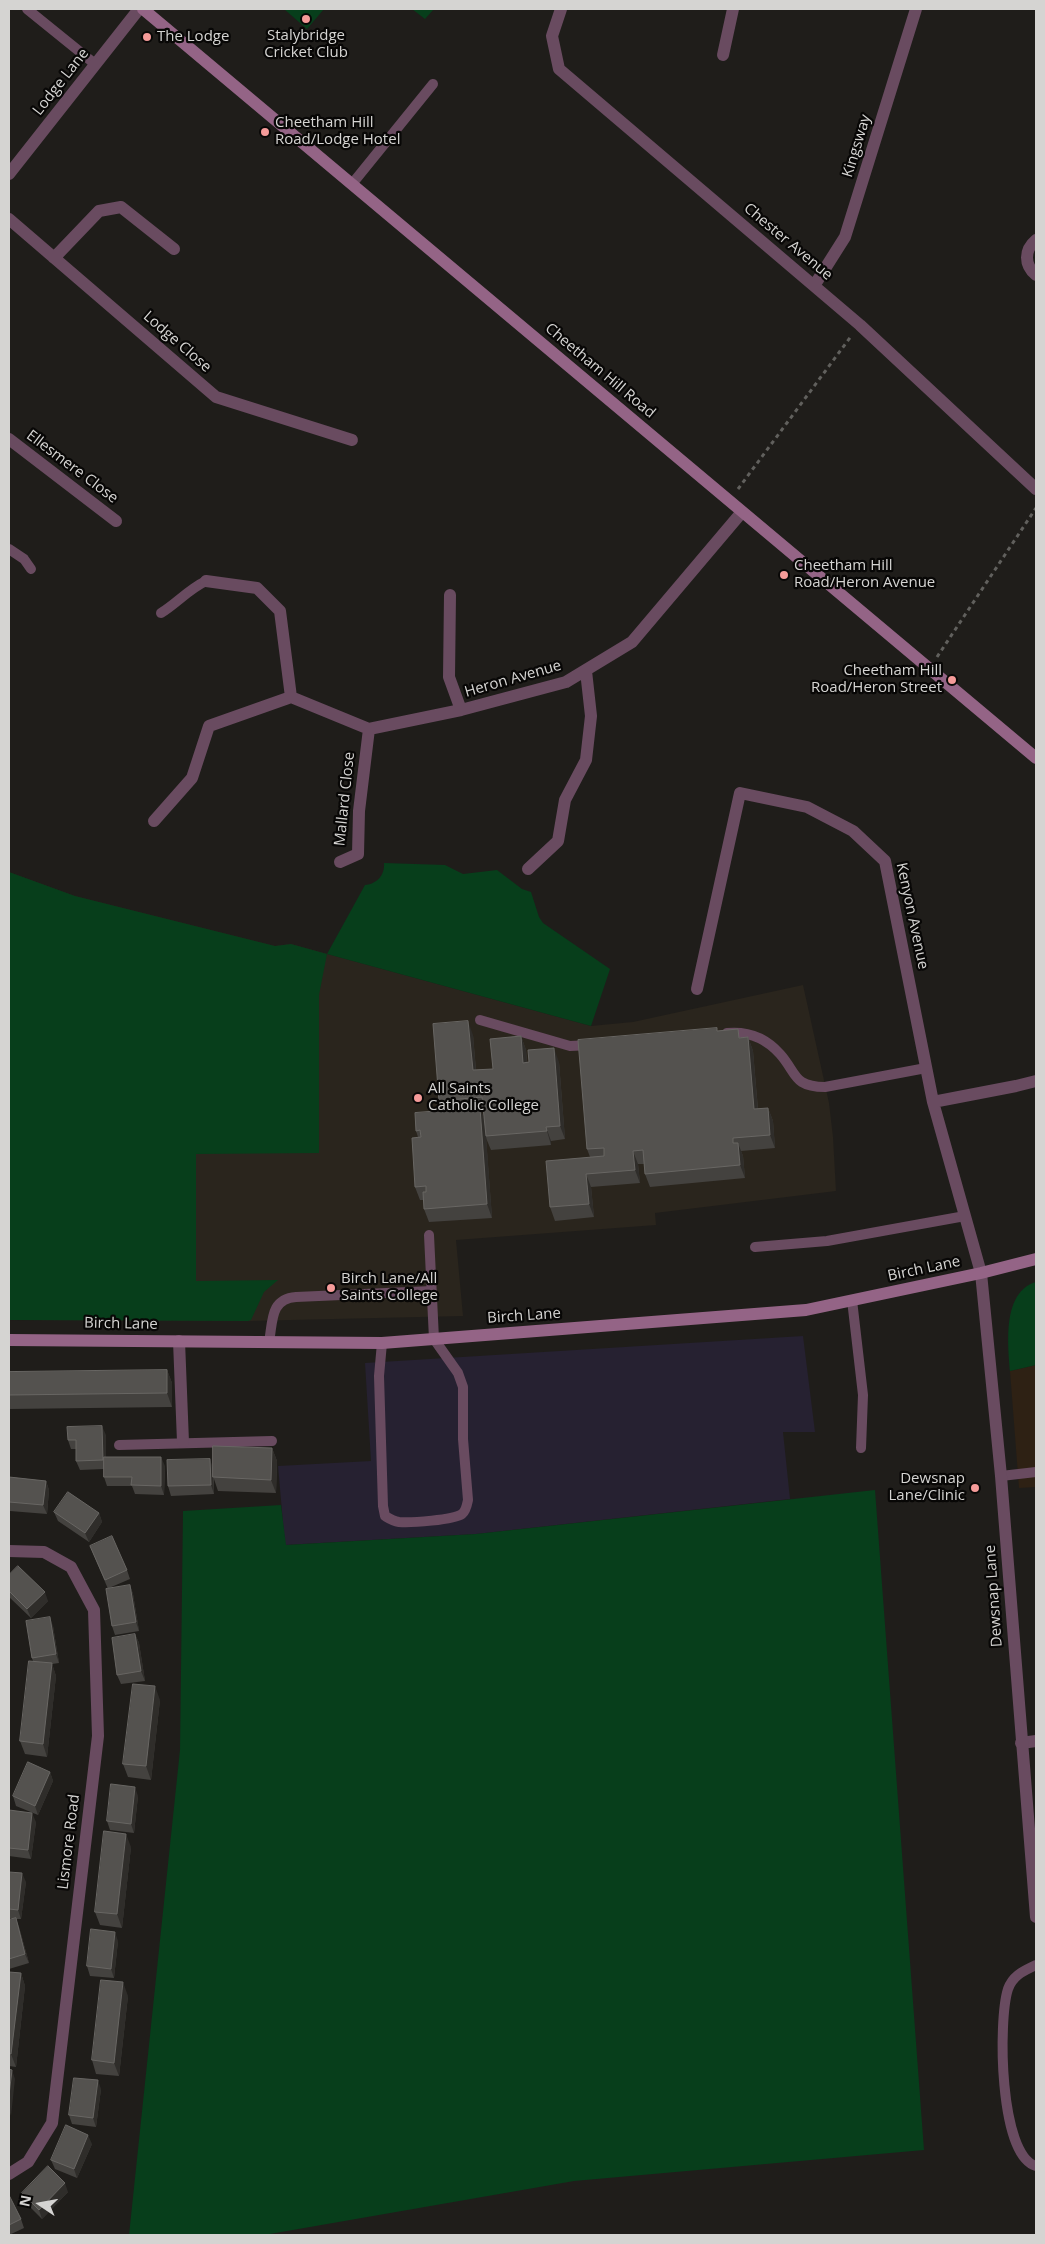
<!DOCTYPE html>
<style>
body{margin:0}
#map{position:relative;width:1045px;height:2244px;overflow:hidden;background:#1f1d1a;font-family:"Open Sans",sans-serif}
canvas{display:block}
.frame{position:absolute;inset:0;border:10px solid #d5d4d2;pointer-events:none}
.north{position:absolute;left:15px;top:2179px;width:50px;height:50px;-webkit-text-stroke:4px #080706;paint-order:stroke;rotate:282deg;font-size:14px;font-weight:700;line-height:20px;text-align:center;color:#d5d4d2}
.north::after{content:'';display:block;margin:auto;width:18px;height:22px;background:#d5d4d2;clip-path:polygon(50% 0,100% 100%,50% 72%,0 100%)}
</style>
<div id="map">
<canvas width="1045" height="2244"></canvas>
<div class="frame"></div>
<div class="north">N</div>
</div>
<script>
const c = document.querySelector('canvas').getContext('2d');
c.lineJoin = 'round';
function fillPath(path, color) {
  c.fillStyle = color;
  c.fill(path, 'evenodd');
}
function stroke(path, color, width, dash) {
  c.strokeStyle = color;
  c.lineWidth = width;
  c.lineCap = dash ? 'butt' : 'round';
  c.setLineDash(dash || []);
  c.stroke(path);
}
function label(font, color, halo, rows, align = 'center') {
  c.font = font + ' "Open Sans",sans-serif';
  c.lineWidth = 4.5;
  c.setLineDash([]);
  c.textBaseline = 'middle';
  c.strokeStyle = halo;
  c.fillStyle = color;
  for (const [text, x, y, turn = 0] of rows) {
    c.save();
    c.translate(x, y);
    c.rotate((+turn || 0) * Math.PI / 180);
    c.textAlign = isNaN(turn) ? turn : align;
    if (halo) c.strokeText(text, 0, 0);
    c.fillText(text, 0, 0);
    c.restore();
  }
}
fillPath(new Path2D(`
 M803,1336L815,1432H783L790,1499L476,1534L285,1545L278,1466L371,1461L365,1363Z`), '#262131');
fillPath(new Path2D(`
 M9,872L75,896L275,946L291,944L591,1026L633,1022L803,985L829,1103L833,1137L836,1191L655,1213L656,1225L456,1240L463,1316L248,1321L9,1320Z`), '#2a251d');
fillPath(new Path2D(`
 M1036,1365V1487L1019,1488L1010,1371Z`), '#2e2114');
fillPath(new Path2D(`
 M284,9H324L307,29Z
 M412,9H434L425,19Z
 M384,863L445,865L463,874L497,870L522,889L531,892L539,917L543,923L610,969L591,1026L327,954L319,995V1153L196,1154V1281L278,1280L264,1292L251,1320L248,1321L9,1320V872L75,896L275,946L291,944L327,954L365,885C377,884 385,875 384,863Z
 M1036,1282V1365L1010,1371C1008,1344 1002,1292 1036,1282Z
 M875,1490L924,2150L574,2181L264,2235H129L180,1750L183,1511L281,1505L286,1545L476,1534Z`), '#073e1b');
stroke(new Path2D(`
 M738,489L852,335
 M937,657L1036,508`), '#61605d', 3, [4, 4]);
stroke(new Path2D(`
 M27,9L95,64
 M352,184L433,84
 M9,549L24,559L31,569
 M161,613C177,603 189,589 206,581
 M480,1020L570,1046L591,1045
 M727,1033C748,1031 766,1038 780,1054C797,1073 793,1087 825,1087L926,1068
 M755,1247L827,1241L965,1216
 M852,1300L863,1395L861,1448
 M269,1342C273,1321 270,1299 296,1297L432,1291
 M382,1343L379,1376L383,1506L385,1516C390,1519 393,1521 399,1522C410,1523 454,1520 462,1514C466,1511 467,1505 468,1500L463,1439V1387L458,1373L434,1339L429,1235
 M119,1445L272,1441
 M1001,1476L1036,1472
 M1036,1965C1024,1971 1013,1975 1008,1989C998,2020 999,2155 1036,2166`), '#694b60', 10);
stroke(new Path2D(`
 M561,9L552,36L559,69L860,325L1036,489
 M723,55L733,9
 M9,174L139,9
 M9,219L216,397L352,440
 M1036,240C1024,250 1024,265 1036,275
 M54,258L99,211L121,207L174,249
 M814,286L845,237L916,9
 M9,439L116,521
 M206,581L257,588L280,611L291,697
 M450,595L449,677L461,710
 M291,697L369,729L461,710L566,682L632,642L742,512
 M154,821L192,778L209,726L291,697
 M340,862L358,854L359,811L369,729
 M528,869L558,841L565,800L586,760L591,716L586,671
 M697,989L740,793L807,807L853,831L885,861L933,1102L981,1273
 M933,1102L1016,1086L1036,1081
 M179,1341L183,1442
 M9,1551L44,1552L71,1567L94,1610L98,1736L52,2123L28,2162L9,2174
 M1021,1743L1036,1741`), '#694b60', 12);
stroke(new Path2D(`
 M981,1273L1001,1476L1036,1917`), '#694b60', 12);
stroke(new Path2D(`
 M143,9L1036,758
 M9,1340L382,1343L806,1310L981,1273L1036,1259`), '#946486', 12);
fillPath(new Path2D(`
 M718,1031L742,1038L748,1037L753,1051L758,1109L768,1108L773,1121L775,1148L741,1151L743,1156L745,1178L650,1187L645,1174L644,1164H638L640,1183L591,1187L594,1217L555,1221L550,1207L590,1157L587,1149Z
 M473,1035L476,1070L493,1069L521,1036L526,1050L527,1062H559L565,1139L551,1141V1145L491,1150L486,1138L492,1218L429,1222L424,1209V1200H420L415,1187L418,1137L416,1131L443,1111L439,1101ZM481,1111H484V1119Z
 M167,1370L172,1383V1407L9,1409V1372Z
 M106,1435V1457L165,1466L164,1495L135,1494L132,1486H107L104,1477V1469L80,1470L76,1461V1449H71L68,1440Z
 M272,1448L277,1461L276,1493L218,1491L214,1479V1494L171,1496L168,1486L213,1467Z
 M9,1477L46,1481L49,1490L47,1514L10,1511L9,1508Z
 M54,1512L99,1513L102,1522L89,1542L58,1521Z
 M90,1546L127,1570L130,1579L109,1588L130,1585L133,1594L139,1631L115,1635L112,1626L108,1589Z
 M9,1575L48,1601L31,1618L9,1597Z
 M53,1626L59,1663L52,1664L56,1676L47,1757L25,1754L20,1741L33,1661L32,1658Z
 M135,1634L139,1643L145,1681L121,1684L117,1675Z
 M160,1700L151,1780L128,1777L123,1764Z
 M50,1772L53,1781L38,1815L16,1806L13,1796Z
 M138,1796L134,1833L110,1830L107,1821Z
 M9,1810L36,1822L31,1859L9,1856Z
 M131,1847L122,1928L100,1925L95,1912Z
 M9,1872L26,1882L21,1919H16L19,1927L29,1963L9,1969V1920L14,1919L9,1918Z
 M118,1941L114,1978L90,1976L87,1966Z
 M9,1972L21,1973L25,1986L16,2067L9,2066Z
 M128,1996L119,2076L96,2074L92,2060Z
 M101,2089L96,2127L72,2124L69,2115Z
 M92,2144L77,2178L55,2169L51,2160Z
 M68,2192L42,2219L25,2202L22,2193Z
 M9,2198L21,2219L24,2228L9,2235Z`), '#44423f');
fillPath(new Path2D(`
 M468,1021L473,1035L477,1084L473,1070Z
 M521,1036L526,1050L528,1076L523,1063Z
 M748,1037L753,1051L759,1123L754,1109Z
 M554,1048L559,1062L565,1139L560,1126Z
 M480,1108L485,1121L492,1218L487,1204Z
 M768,1108L773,1121L775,1148L770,1135Z
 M546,1127L551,1141V1145L547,1131Z
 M738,1143L743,1156L745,1178L740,1165Z
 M633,1151L638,1164L640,1183L635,1170Z
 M586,1174L591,1187L594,1217L589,1204Z
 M167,1370L172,1383V1407L167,1393Z
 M102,1426L106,1435V1469L103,1460Z
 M272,1448L277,1461L276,1493L271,1480Z
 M161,1457L165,1466L164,1495L161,1486Z
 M210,1459L213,1468L214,1494L211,1485Z
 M46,1481L49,1490L47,1514L43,1505Z
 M99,1513L102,1522L89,1542L85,1533Z
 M130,1585L133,1594L139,1631L136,1622Z
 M45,1592L48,1601L31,1618L27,1609Z
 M50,1617L53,1626L59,1663L56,1654Z
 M135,1634L139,1643L145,1681L141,1671Z
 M52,1663L56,1676L47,1757L43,1744Z
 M155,1686L160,1700L151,1780L146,1766Z
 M50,1772L53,1781L38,1815L35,1806Z
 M135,1787L138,1796L134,1833L131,1824Z
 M32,1813L36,1822L31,1859L28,1850Z
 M126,1834L131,1847L122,1928L117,1914Z
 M22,1873L26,1882L21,1919L18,1910Z
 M16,1918L19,1927L29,1963L25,1954Z
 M115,1932L118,1941L114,1978L111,1969Z
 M21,1973L25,1986L16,2067L11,2054Z
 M123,1982L128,1996L119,2076L114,2063Z
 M12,2070L15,2079L11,2116L9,2110V2095Z
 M98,2080L101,2089L96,2127L93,2118Z
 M88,2135L92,2144L77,2178L74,2169Z
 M65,2183L68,2192L42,2219L39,2210Z`), '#2f2d2a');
const building = new Path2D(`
 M468,1021L473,1070L493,1069L490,1039L521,1036L523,1063L529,1062L528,1050L554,1048L560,1126L546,1127L547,1131L486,1136L482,1097L439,1101L433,1024Z
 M717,1028V1031L738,1029L739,1038L748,1037L754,1109L768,1108L770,1135L733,1138V1143H738L740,1165L645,1174L643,1150L633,1151L635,1170L586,1174L589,1204L550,1207L546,1161L604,1156V1148L587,1149L578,1040Z
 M480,1108L487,1204L424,1209L423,1192H426V1186L415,1187L412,1138L421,1137L420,1130L416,1131L415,1113Z
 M167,1370V1393L9,1395V1372Z
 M102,1426L103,1460L76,1461V1440H68L67,1427Z
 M213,1446L272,1448L271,1480L213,1477Z
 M104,1457H161V1486L131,1485L132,1477H104Z
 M210,1459L211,1485L168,1486L167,1460Z
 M9,1477L46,1481L43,1505L9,1502Z
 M68,1492L99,1513L85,1533L54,1512Z
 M112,1536L127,1570L105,1580L90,1546Z
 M18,1566L45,1592L27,1609L9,1591V1575Z
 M130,1585L136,1622L112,1626L106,1589Z
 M50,1617L56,1654L32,1658L26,1621Z
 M135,1634L141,1671L117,1675L112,1638Z
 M29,1661L52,1663L43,1744L20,1741Z
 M133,1684L155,1686L146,1766L123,1764Z
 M28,1762L50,1772L35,1806L13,1796Z
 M111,1784L135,1787L131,1824L107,1821Z
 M9,1810L32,1813L28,1850L9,1848Z
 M104,1831L126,1834L117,1914L95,1912Z
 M9,1872L22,1873L18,1910L9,1909Z
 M16,1918L25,1954L9,1959V1920Z
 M91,1929L115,1932L111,1969L87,1966Z
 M9,1972L21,1973L11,2054L9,2053Z
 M101,1980L123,1982L114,2063L92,2060Z
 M9,2069L12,2070L9,2095Z
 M74,2078L98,2080L93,2118L69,2115Z
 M66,2125L88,2135L74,2169L51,2160Z
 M48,2166L65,2183L39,2210L22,2193Z
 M10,2197L21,2219L9,2225V2198Z`);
fillPath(building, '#54524f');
stroke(building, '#686663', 1);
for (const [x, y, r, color] of [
 [306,19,5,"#f59b99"],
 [147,37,5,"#f59b99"],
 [265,132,5,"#f59b99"],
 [784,575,5,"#f59b99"],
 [952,680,5,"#f59b99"],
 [418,1098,5,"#f59b99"],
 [331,1288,5,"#f59b99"],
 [975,1488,5,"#f59b99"]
]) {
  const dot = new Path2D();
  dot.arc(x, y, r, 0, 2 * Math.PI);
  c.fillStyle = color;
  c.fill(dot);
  stroke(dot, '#080706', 2);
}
label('15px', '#d5d4d2', '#080706', [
 ["Stalybridge",306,36,"center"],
 ["Cricket Club",306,53,"center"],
 ["The Lodge",157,37],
 ["Cheetham Hill",275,123],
 ["Road/Lodge Hotel",275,140],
 ["Cheetham Hill",794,566],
 ["Road/Heron Avenue",794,583],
 ["Cheetham Hill",942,671,"right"],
 ["Road/Heron Street",942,688,"right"],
 ["All Saints",428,1089],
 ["Catholic College",428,1106],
 ["Birch Lane/All",341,1279],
 ["Saints College",341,1296],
 ["Dewsnap",965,1479,"right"],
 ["Lane/Clinic",965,1496,"right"]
], 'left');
label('15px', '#d5d4d2', '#080706', [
 ["Lodge Lane",61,82,-52],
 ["Kingsway",857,146,-73],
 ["Chester Avenue",788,242,40],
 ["Lodge Close",177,342,41],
 ["Cheetham Hill Road",600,371,40],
 ["Ellesmere Close",72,467,37],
 ["Heron Avenue",513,679,-16],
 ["Mallard Close",345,799,-84],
 ["Kenyon Avenue",912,916,78],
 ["Birch Lane",924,1269,-12],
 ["Birch Lane",524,1316,-4],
 ["Birch Lane",121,1324,1],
 ["Dewsnap Lane",994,1596,-94],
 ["Lismore Road",69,1842,-83]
]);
</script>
